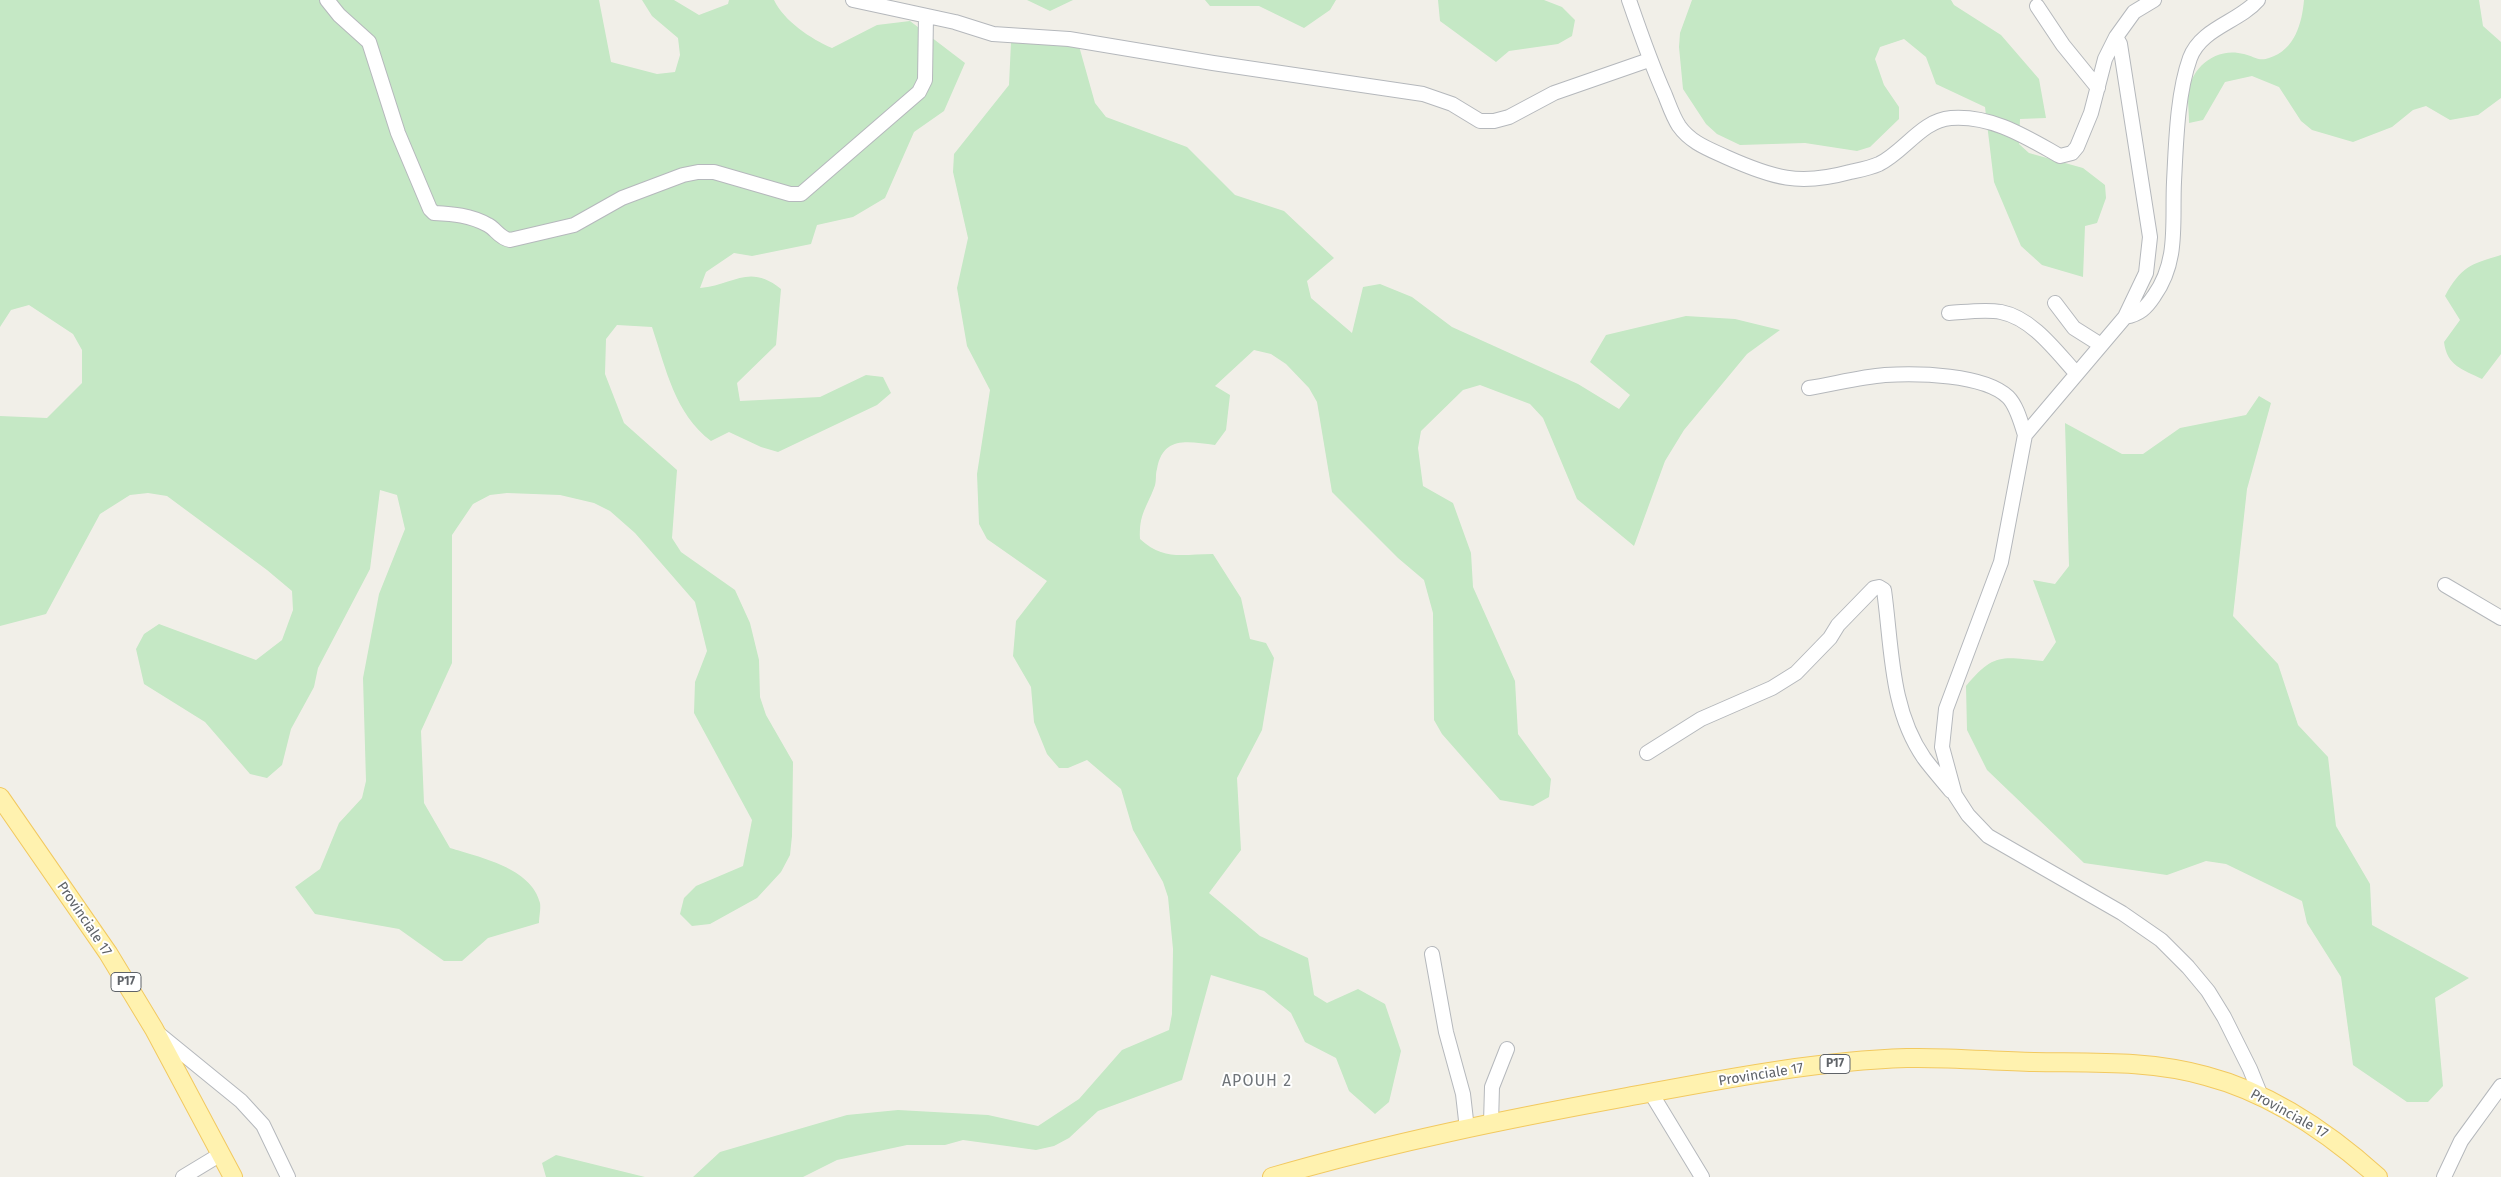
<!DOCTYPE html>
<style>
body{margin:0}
canvas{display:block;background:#f1efe8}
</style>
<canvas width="2501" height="1177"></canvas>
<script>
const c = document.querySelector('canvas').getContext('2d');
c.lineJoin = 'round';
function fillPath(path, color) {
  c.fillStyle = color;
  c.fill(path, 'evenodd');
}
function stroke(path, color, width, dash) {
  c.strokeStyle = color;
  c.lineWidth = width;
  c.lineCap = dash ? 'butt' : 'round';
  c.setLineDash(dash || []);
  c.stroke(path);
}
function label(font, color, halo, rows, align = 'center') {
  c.font = font + ' "Fira Sans",sans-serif';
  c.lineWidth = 4;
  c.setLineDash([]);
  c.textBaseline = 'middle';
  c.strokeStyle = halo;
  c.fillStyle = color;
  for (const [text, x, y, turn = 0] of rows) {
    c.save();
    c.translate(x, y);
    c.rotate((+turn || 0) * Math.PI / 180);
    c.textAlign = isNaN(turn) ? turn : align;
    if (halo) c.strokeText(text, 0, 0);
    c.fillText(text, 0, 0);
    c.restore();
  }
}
fillPath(new Path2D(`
 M0,0H599L611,62L657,74L675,72L680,55L678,38L652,16L642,0H674L699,15L728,4L729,0H774C784,21 811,39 832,48L877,25L910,21L965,63L944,111L914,132L885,198L853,217L817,225L811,244L752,256L734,253L706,272L700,288C734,285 749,263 781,289L776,345L737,383L740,401L820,397L866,375L883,377L891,393L877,405L778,452L761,447L729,432L711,441C675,414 666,369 652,327L617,325L606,339L605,374L624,423L677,470L672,538L681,552L735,590L750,623L759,660L760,697L766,715L793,762L792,836L790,855L781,872L757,898L710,924L692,926L680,914L684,898L696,886L743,866L752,820L694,713L695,682L707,651L695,602L635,533L610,511L594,503L560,495L507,493L490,495L473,504L452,535V663L421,731L424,803L450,848C479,857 532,868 540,903C541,909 539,917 539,923L488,938L462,961H444L399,929L315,914L295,887L320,869L339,823L362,798L366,781L363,678L379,594L405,529L397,495L380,490L370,569L318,668L314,687L291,729L282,765L267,778L250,774L205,722L144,684L136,649L144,634L159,624L256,660L282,640L293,610L292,591L267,570L167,496L148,493L130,495L100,514L46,614L0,626V416L47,418L82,383V350L73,334L29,305L11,310L0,327Z
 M1027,0H1073L1050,11Z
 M1205,0H1336L1330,10L1304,28L1259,6H1210Z
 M1438,0H1544L1562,7L1575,20L1572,36L1558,44L1509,51L1496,62L1440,21Z
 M1692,0H1951L1954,5L2001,35L2039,79L2046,118L2020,119L2019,144L2029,153L2083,168L2105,185L2106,198L2097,223L2085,226L2083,277L2042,265L2021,246L1994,182L1985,107L1936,84L1926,57L1904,39L1880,47L1875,59L1884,85L1899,107V119L1870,147L1857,151L1805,143L1740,145L1717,134L1706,124L1683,89L1679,47L1680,33Z
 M2304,0H2479L2483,26L2501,42V98L2478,115L2450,120L2426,106L2413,110L2392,127L2353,142L2312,130L2301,121L2279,87L2252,76L2225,82L2203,120L2189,123C2189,115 2188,105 2188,96C2189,69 2215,46 2244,54C2253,56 2259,62 2269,58C2295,50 2302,23 2304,0Z
 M1011,42L1079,46L1095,103L1106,117L1187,147L1235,195L1284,211L1334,258L1307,281L1311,298L1352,333L1363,287L1380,284L1412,297L1452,327L1578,384L1619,409L1630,395L1590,362L1606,335L1686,316L1735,319L1780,330L1747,354L1684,430L1665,461L1634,546L1577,499L1543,418L1530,404L1480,385L1463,390L1421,431L1418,448L1423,486L1453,503L1471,553L1473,587L1515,681L1518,734L1551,779L1549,797L1533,806L1500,800L1442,734L1434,720L1433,613L1424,580L1398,558L1332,492L1317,402L1309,388L1286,364L1271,354L1254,350L1215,386L1230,395L1226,430L1215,445C1189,442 1163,435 1157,469C1155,475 1157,482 1154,488C1146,509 1139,514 1140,539C1164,561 1182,554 1213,554L1241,598L1250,639L1266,643L1274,658L1262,730L1237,778L1241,850L1209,893L1260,936L1308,958L1314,995L1327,1003L1358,989L1385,1004L1401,1051L1389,1102L1375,1114L1349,1091L1336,1058L1305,1042L1291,1013L1264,991L1211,975L1182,1080L1098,1111L1069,1138L1054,1146L1036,1150L963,1140L945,1145H907L837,1160L803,1177H693L720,1152L847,1115L898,1110L988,1115L1038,1126L1079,1099L1122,1050L1169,1030L1172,1014L1173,949L1168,897L1163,882L1133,830L1121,789L1087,760L1068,768H1059L1047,754L1034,722L1031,687L1013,656L1016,621L1047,581L987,539L979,524L977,474L990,390L967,346L957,288L968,238L953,172L954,154L1009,85Z
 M2501,255V354L2482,379C2462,369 2447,366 2444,342L2460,320L2445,296C2461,267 2470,264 2501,255Z
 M2259,396L2271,403L2247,489L2233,616L2278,664L2298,725L2328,757L2336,826L2370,884L2372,925L2469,978L2435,998L2443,1086L2428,1102H2407L2353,1065L2341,977L2307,923L2302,901L2226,864L2206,861L2167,875L2084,863L1987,770L1967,730L1966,686C1994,652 2002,657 2043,661L2056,642L2033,580L2055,584L2069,566L2065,423L2122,454H2143L2180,428L2246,415Z
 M556,1155L645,1177H546L542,1163Z`), '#c5e8c5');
const minor = new Path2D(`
 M327,0L339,15L369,42L398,133L430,209L434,213C453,214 470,215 488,225C496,229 499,238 510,240L574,225L622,198L683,175L698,172H714L790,194H801L919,92L925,80L926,16
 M853,0L955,22L993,34L1069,39L1213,63L1423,94L1452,104L1480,121H1494L1509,117L1554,93L1649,60
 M1629,0C1640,32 1651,64 1665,95C1669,105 1673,117 1679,126C1691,143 1709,149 1726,157C1773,178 1799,186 1850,172C1859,170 1870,168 1879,164C1904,152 1922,120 1951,118C1992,115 2026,137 2060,156L2072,153L2077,147L2091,113L2105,59L2116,37L2120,44L2150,237L2146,273L2125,317L2025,435L2001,562L1946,709L1942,747L1955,795L1968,815L1988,836L2122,913L2161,940L2188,967L2208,991L2224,1017L2250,1069L2261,1096
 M2037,6L2063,45L2098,88
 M2116,37L2134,12L2154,0
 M2055,303L2074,328L2101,345
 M1949,313C1966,312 1985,309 2001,312C2032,318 2056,351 2076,373
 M2125,317C2140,314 2146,308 2154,296C2179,261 2172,223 2174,182C2176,144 2177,94 2190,58C2201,28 2239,22 2258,0
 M1809,388C1834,384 1860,377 1885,375C1917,373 1984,374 2008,397C2017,406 2021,423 2025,435
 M2445,585L2501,618
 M1647,753L1701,719L1772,688L1796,673L1830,638L1838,625L1874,588L1879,587L1884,590C1892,647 1890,709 1924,758C1932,769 1942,780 1951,791
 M1432,954L1446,1032L1463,1094L1467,1129
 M160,1035L241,1101L263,1125L288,1177
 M1651,1093L1702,1177
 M1491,1123L1492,1087L1507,1049
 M183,1177L221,1154
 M2444,1177L2461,1141L2501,1086`);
const major = new Path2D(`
 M0,797L108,953L154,1029L233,1177
 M1272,1177C1389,1143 1507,1119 1627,1097C1719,1080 1813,1061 1907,1058C1949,1057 1991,1061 2034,1062C2092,1063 2149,1060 2206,1076C2271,1093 2328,1132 2378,1177`);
stroke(minor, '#b5b8bc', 16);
stroke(major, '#f2c960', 20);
stroke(minor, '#fff', 14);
stroke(major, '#fff2af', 18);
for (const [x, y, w] of [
 [126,982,30],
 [1835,1064,30]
]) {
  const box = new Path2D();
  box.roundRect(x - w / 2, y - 9.5, w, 19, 4);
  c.fillStyle = '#fff';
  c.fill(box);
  stroke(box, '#5f6368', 1);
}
label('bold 12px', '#5f6368', null, [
 ["P17",126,982],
 ["P17",1835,1064]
]);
label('14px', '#5f6368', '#fff', [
 ["Provinciale 17",84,919,56],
 ["Provinciale 17",1761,1075,-9],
 ["Provinciale 17",2289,1114,29]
]);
c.letterSpacing = '1px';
label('16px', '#70757a', '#fff', [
 ["APOUH 2",1257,1082]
]);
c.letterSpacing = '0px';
</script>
